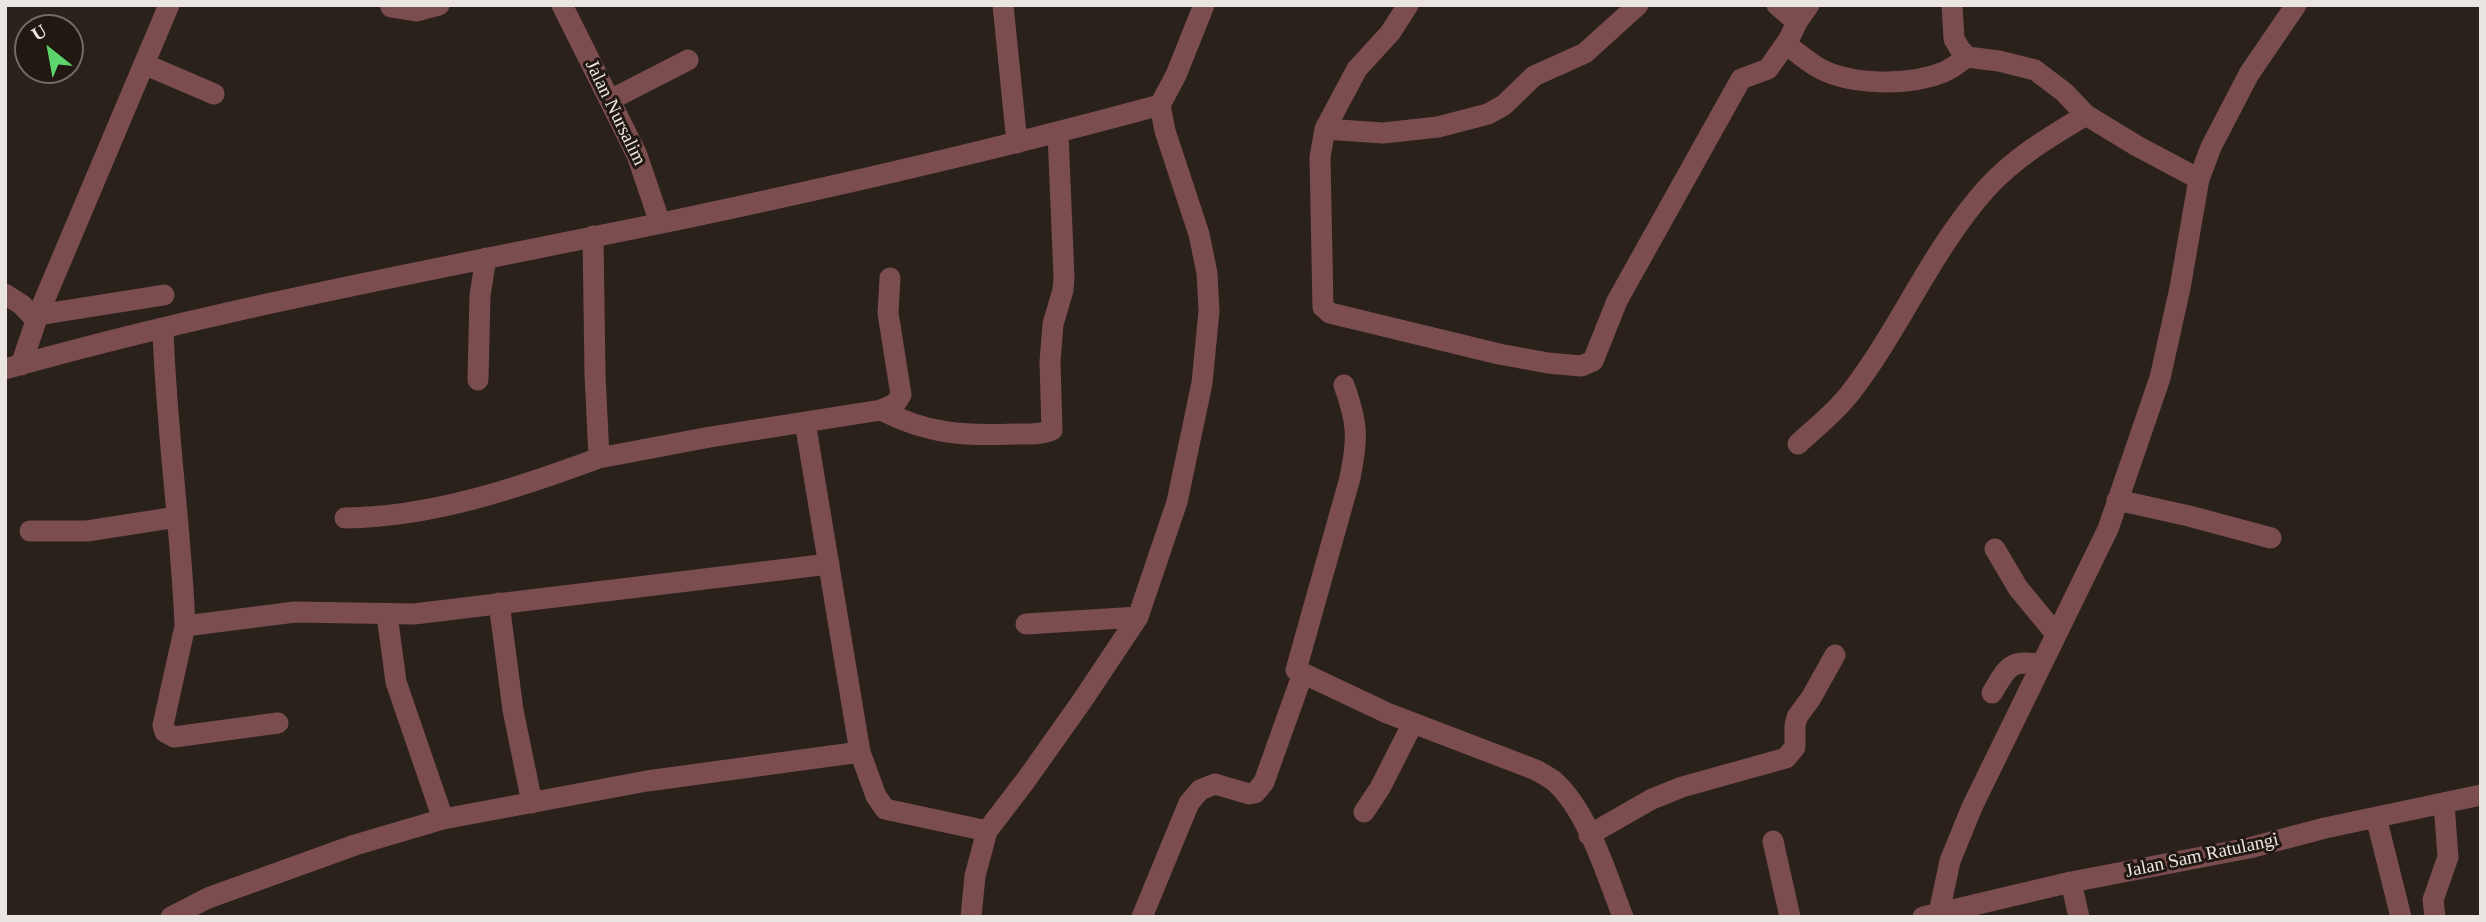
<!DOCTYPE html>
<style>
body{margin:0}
#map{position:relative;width:2486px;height:922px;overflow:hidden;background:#2a211b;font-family:Georgia,serif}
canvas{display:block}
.frame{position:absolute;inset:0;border:7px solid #ebe5e1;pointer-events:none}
.north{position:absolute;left:14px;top:14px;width:70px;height:70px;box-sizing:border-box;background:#211812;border:2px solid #726a65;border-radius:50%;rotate:329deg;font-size:19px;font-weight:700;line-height:28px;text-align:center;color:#ebe5e1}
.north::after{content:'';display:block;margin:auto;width:24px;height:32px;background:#5dd56c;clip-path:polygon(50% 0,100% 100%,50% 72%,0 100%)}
</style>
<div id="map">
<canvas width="2486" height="922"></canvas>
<div class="frame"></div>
<div class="north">U</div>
</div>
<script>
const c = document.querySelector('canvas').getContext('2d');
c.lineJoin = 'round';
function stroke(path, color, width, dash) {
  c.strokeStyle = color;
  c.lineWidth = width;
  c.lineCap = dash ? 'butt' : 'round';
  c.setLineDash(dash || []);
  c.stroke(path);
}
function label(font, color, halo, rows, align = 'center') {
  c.font = font + ' Georgia,serif';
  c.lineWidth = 6;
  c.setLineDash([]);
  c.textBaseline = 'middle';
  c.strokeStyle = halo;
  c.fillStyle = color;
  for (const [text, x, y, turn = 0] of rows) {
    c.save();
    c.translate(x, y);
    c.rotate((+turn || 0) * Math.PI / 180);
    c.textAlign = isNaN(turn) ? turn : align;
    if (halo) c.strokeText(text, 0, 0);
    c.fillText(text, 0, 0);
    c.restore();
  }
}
stroke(new Path2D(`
 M562,5L637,155L660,223
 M1003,5L1017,143
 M1408,5L1390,33L1357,69L1325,129L1320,157L1323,307L1330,313L1499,354L1548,363L1581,366L1593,361L1617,301L1741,79L1768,69L1789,39L1797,22
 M1777,5L1797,22L1809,5
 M1952,5L1954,39L1960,49L1967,57L1999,61L2035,70L2064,92L2086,115L2137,146L2199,179
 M391,7L416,11L439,5
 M1786,44C1796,52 1806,60 1817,67C1850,86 1910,86 1944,72C1953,68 1960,62 1967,57
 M144,64L214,94
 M610,100L688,60
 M1325,129L1383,133L1438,127L1488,114L1504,105L1534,76L1585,53L1638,5
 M593,236L595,374L599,458L710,437L881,410L895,404L901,395L888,313L890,278
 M5,294L22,305L36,320
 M38,315L164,295
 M163,329C166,428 181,526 185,626L295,612L414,614L829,564
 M21,365L38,315L169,5
 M5,369C221,308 442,268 662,223C829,188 995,150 1160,105L1176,75L1204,5
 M478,380L480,295L486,258
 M1344,385C1358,424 1358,438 1350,478L1296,670L1387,713L1536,770C1541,773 1549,777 1554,781C1588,811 1607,876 1623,917
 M881,410C927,434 964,436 1014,434C1026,434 1041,435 1052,430L1050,362L1053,324L1063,290L1064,278L1058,133
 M805,422L860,752L876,796L885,809L987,831
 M1798,444C1815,428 1836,412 1851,392C1901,327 1932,249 1987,188C2015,157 2051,136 2086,115
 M2117,500L2189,516L2271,538
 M345,518C432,517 518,488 599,458
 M30,531H87L177,517
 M1995,549L2018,588L2056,634
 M499,603L513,710L532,803
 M387,615L396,682L443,819
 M1026,624L1138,617
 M185,626L163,725L165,732L174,737L278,723
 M1992,693C2007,668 2010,658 2041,665
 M1364,812L1380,788L1413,723
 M2376,817L2401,917
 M1589,835L1652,799L1682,787L1786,758L1795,747V726L1797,717L1811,698L1835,655
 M1773,841L1790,917
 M2071,882L2079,917
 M1939,913L1950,861L1972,807L2108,529L2160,378L2180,288L2199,179L2211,147L2249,74L2296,5
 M171,917L208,898L355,845L443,819L647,781L860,752
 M971,917L975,876L987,831L1026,780L1082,701L1138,617L1177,502L1202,383L1209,311L1207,273L1199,234L1165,131L1160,105
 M1142,917L1189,803L1200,790L1215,784L1249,794L1255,793L1264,782L1303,673
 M1923,917L2071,882L2249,848L2325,828L2481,795
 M2435,917L2433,900L2448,857L2444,803`), '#7b4d4e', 21);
label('19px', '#ebe5e1', '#211812', [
 ["Jalan Nursalim",615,113,64],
 ["Jalan Sam Ratulangi",2202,856,-12]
]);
</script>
